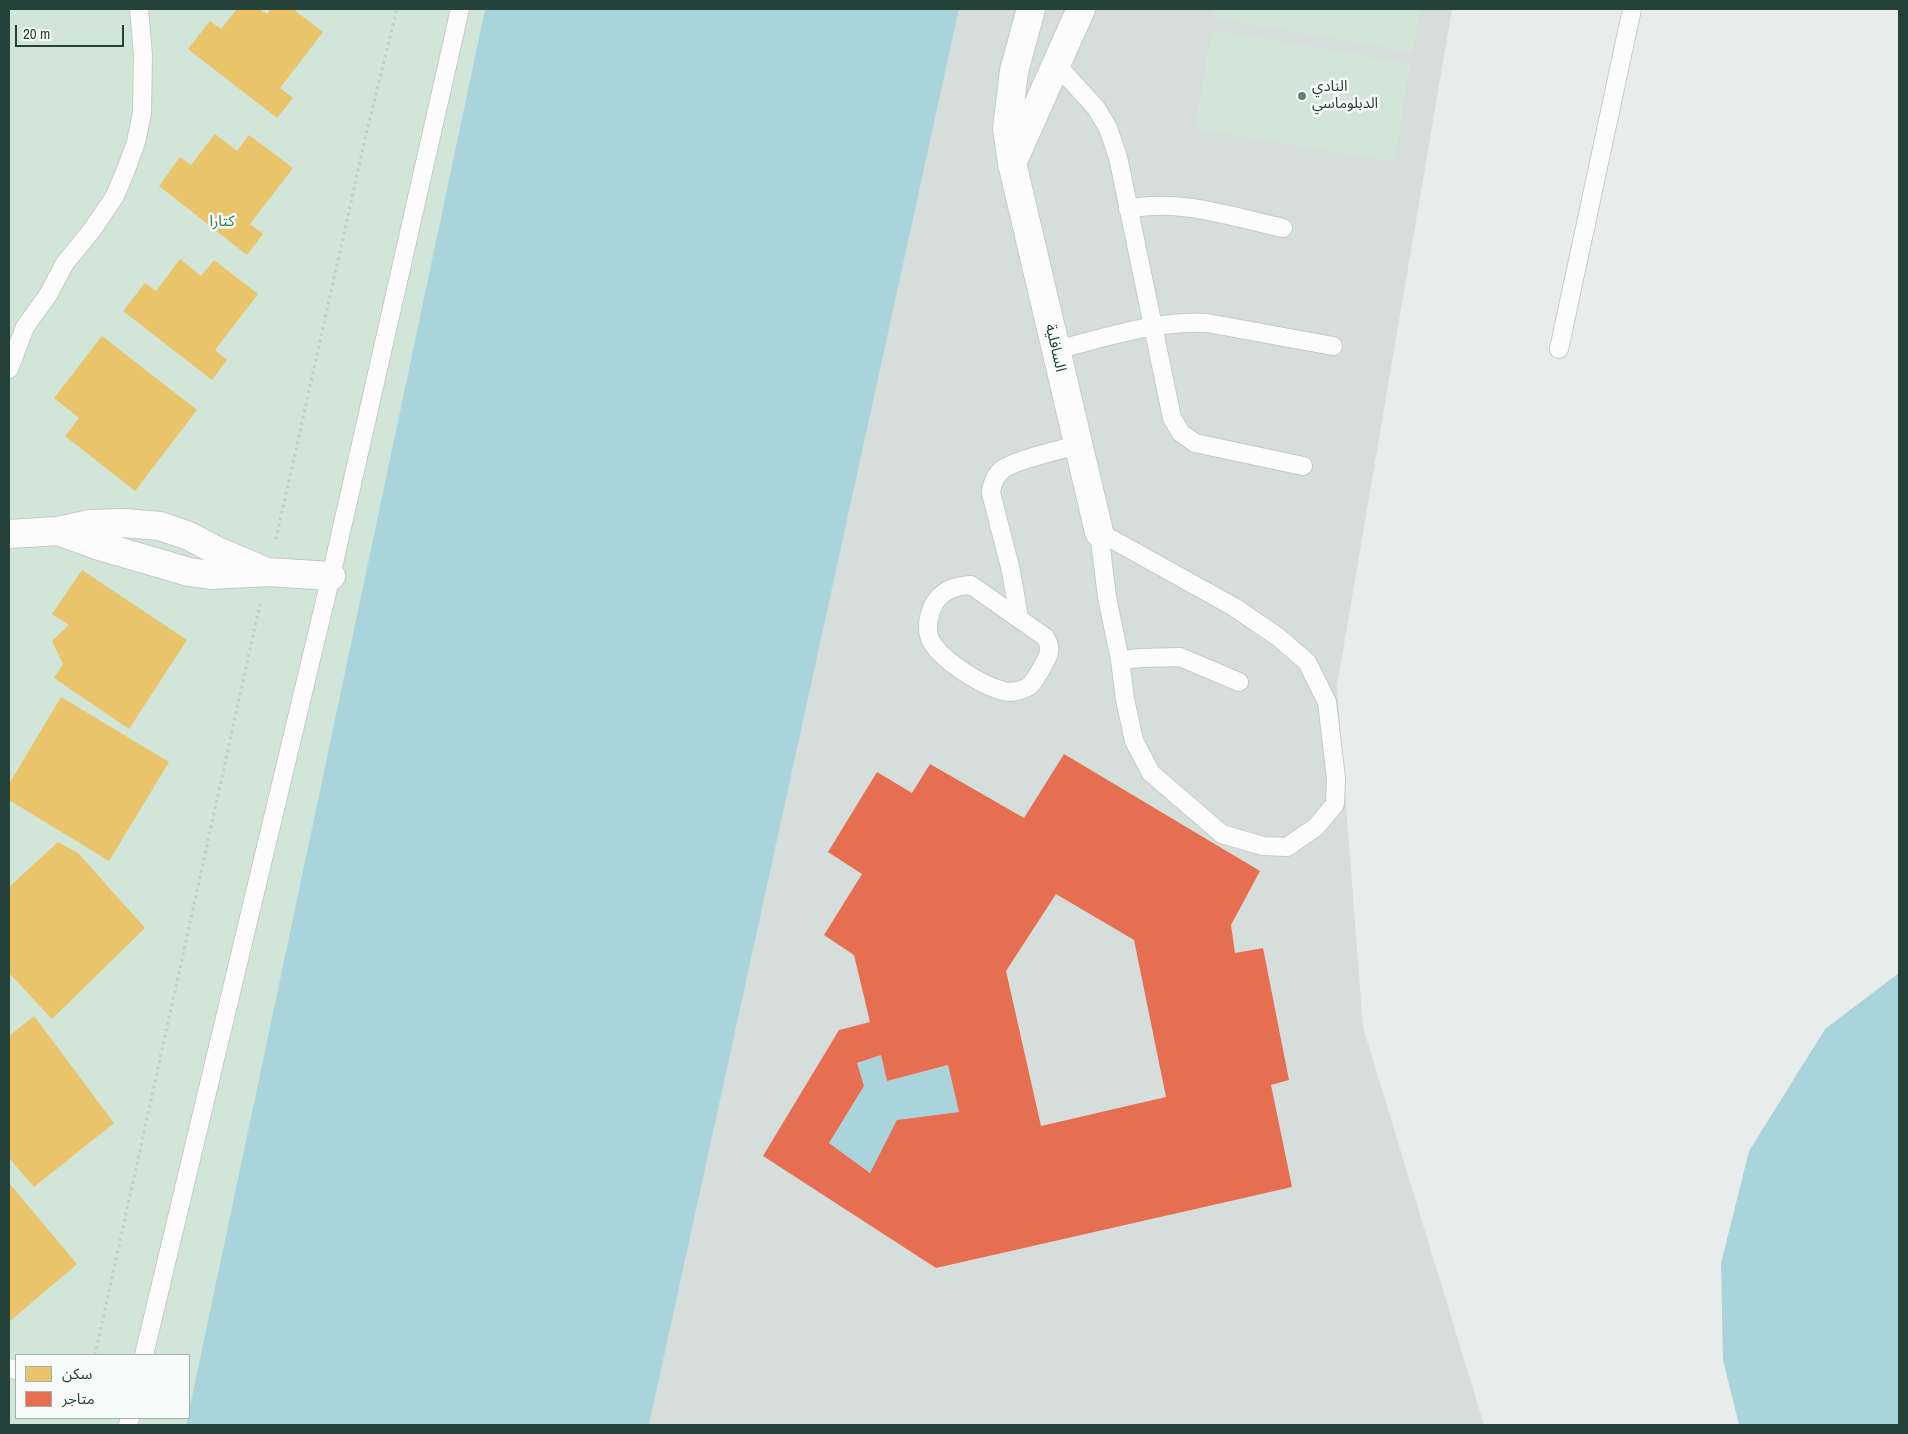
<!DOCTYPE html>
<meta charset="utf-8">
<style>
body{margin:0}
#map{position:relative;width:1908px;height:1434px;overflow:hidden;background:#e8edeb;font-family:"Archivo Narrow","Noto Sans Arabic",sans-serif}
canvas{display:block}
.frame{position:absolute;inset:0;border:10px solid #24423a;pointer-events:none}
.legend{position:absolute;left:15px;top:1354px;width:175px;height:65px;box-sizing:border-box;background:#f7fbf9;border:1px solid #a3b1ad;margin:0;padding:6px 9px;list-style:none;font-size:15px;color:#24423a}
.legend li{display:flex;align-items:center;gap:10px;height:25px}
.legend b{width:25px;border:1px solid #a3b1ad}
.scale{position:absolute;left:15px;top:25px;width:109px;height:22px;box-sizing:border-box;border:2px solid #24423a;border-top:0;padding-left:6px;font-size:15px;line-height:18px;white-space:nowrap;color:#24423a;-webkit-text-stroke:4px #f7fbf9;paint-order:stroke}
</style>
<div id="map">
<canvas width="1908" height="1434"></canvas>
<div class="frame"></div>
<ul class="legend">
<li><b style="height:14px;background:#e9c46a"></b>سكن</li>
<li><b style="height:14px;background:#e76f51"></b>متاجر</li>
</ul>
<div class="scale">20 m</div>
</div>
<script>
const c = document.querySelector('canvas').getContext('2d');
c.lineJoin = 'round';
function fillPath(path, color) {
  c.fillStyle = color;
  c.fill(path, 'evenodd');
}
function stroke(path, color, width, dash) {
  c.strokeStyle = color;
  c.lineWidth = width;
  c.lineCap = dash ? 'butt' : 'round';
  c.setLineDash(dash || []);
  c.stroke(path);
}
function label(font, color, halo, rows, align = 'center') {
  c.font = font + ' "Archivo Narrow","Noto Sans Arabic",sans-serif';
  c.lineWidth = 5;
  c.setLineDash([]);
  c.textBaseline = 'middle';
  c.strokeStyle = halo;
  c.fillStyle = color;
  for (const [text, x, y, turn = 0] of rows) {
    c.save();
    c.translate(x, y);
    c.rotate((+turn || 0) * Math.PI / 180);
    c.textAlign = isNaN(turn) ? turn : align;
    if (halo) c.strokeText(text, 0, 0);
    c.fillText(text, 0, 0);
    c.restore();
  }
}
fillPath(new Path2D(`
 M959,9H1452L1337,686L1363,1027L1484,1425H649Z`), '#d6dedb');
fillPath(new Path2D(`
 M9,9H485L189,1414V1355H16V1418H188L186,1425H9Z
 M1215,9H1420L1412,52L1214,18Z
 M1212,30L1410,64L1394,162L1195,128Z`), '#d1e6d8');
fillPath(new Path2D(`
 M485,9H959L649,1425H186Z
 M1899,973V1425H1739L1723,1360L1721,1263L1749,1151L1825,1029Z
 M881,1055L887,1081L948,1065L959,1112L898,1120L870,1173L829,1143L864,1086L857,1063Z`), '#a9d4db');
fillPath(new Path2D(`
 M237,9H259L267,14L271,9H293L323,32L280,88L293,98L277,118L188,49L210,21L221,29Z
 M215,134L237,151L249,135L293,168L250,224L263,234L247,255L159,186L180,157L191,165Z
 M180,259L201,276L214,260L258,294L215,350L227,360L212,380L123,311L145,283L156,291Z
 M102,336L197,410L135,491L65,436L79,418L54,398Z
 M82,570L187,640L129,729L54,678L63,664L52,641L69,625L52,614Z
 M61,697L169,762L109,861L9,800V784Z
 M58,842L78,853L145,928L52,1019L9,973V887Z
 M34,1016L114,1123L34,1187L9,1158V1036Z
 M9,1183L77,1264L9,1322Z`), '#e9c46a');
fillPath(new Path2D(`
 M1064,754L1260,871L1231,925L1235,953L1263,948L1289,1080L1271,1085L1292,1187L936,1268L763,1156L839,1030L870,1022L854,955L824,935L862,874L828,852L877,772L912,793L930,764L1024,818ZM1056,894L1134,940L1166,1097L1041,1126L1006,971ZM881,1055L887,1081L948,1065L959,1112L897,1120L870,1173L829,1143L864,1086L857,1063Z`), '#e76f51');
const service = new Path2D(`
 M1057,65L1096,108L1108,128L1118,157L1172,418L1181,433L1195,443L1303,466
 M1128,209C1180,198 1232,217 1283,228
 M1559,349L1632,9
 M1055,350C1105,338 1155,320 1207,323L1333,346
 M9,369L25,327L48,295L65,263L92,230L115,196L127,167L136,142L142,113L143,55L139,9
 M1099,532L1234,607L1278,637L1307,662L1327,702L1336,778L1335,804L1316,827L1287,847L1263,846L1222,834L1151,773L1134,741L1125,699L1120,660
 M1099,532L1107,597L1120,660L1141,658L1180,657L1239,682
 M971,585L1045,637C1054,650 1047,658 1040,671C1036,677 1033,685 1026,688C1020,691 1009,693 1003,691C981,685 940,660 930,639C926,628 929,615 933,606C941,590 955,586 971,585Z
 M1019,618L1011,571L991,493C992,484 995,475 1003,469C1015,460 1060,450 1077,445
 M144,1355L331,576L460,9
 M9,1368L16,1370
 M128,1425L130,1418`);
const minor = new Path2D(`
 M1031,9L1014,71L1007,129L1012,163L1099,532
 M1012,163L1081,9
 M58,531L100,546L189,572L211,575L268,572L331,576
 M9,534L58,531L90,524L124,523L160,526L189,536L217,551L262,570`);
stroke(service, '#c5cac8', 20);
stroke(minor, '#c5cac8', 30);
stroke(new Path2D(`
 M276,539L366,134L397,9
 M95,1355L260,604
 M842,1425L843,1424`), '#c3ccca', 3, [2.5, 4]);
stroke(service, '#fcfcfc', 18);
stroke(minor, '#fcfcfc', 28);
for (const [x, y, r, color] of [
 [1302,96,5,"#697e78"]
]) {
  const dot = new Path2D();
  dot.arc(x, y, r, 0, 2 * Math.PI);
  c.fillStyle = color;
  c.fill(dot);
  stroke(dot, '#f7fbf9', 2);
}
label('15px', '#24423a', '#f7fbf9', [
 ["النادي",1312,87],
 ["الدبلوماسي",1312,104]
], 'left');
label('15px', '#2d7a4b', '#f7fbf9', [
 ["كتارا",222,222]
]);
label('15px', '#24423a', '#f7fbf9', [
 ["السافلية",1055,348,77]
]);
</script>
